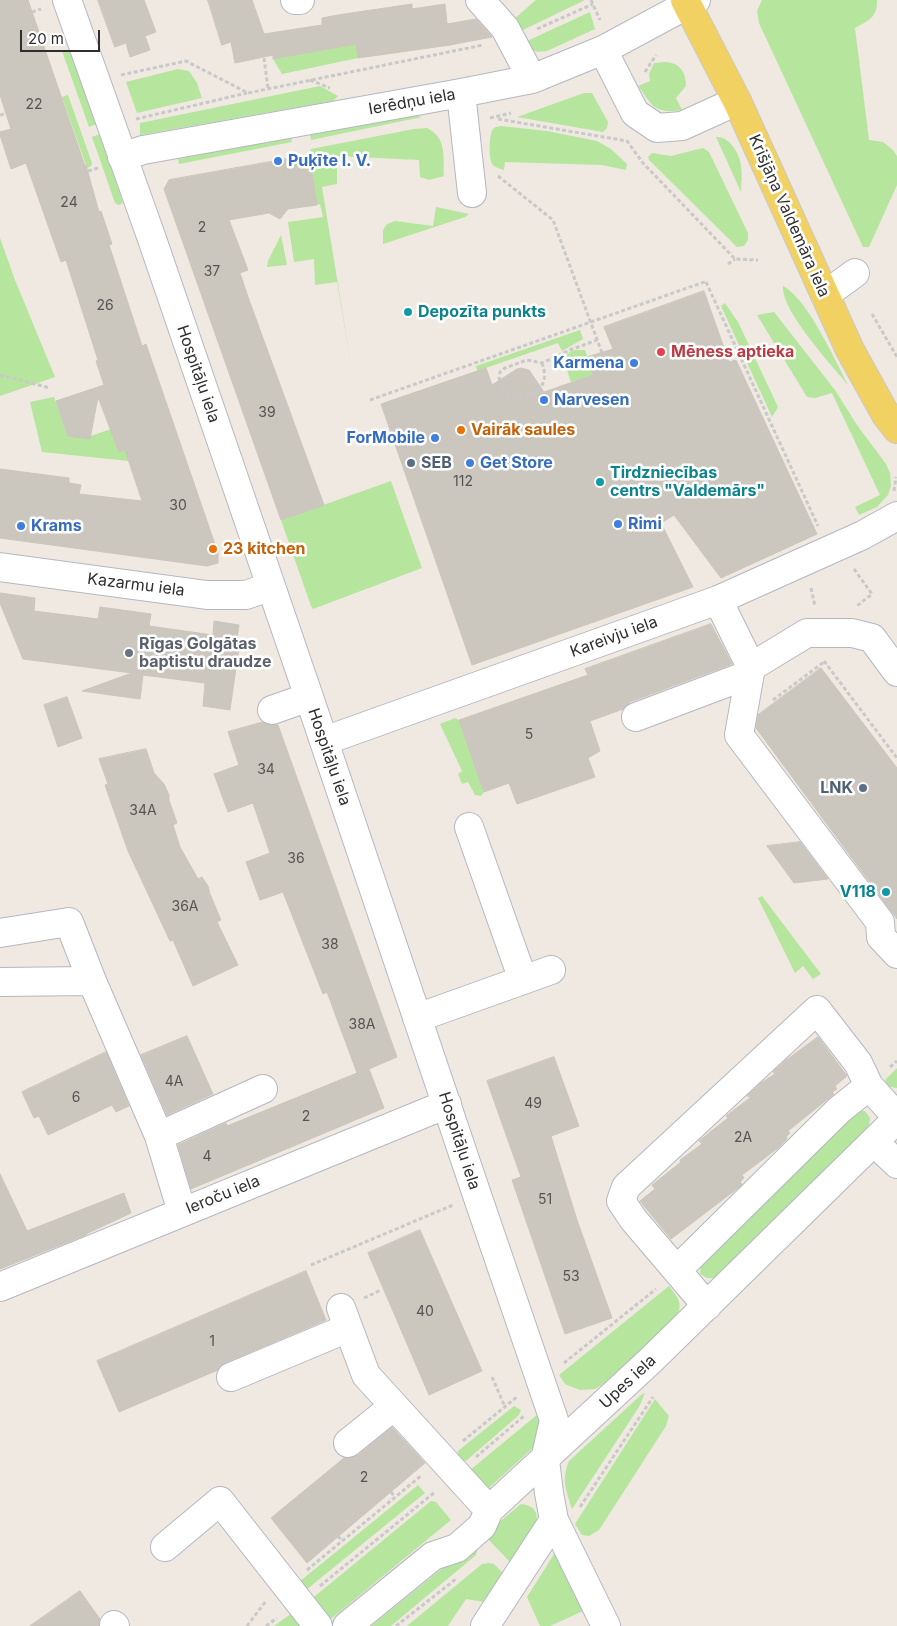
<!DOCTYPE html>
<meta charset="utf-8">
<style>
body{margin:0}
#map{position:relative;width:897px;height:1626px;overflow:hidden;background:#efe9e1;font-family:Inter,sans-serif}
canvas{display:block}
.scale{position:absolute;left:20px;top:30px;width:80px;height:22px;box-sizing:border-box;border:2px solid #2e2e2e;border-top:0;padding-left:6px;font-size:15px;line-height:18px;white-space:nowrap;color:#2e2e2e;-webkit-text-stroke:4px #fff;paint-order:stroke}
</style>
<div id="map">
<canvas width="897" height="1626"></canvas>
<div class="scale">20 m</div>
</div>
<script>
const c = document.querySelector('canvas').getContext('2d');
c.lineJoin = 'round';
function fillPath(path, color) {
  c.fillStyle = color;
  c.fill(path, 'evenodd');
}
function stroke(path, color, width, dash) {
  c.strokeStyle = color;
  c.lineWidth = width;
  c.lineCap = dash ? 'butt' : 'round';
  c.setLineDash(dash || []);
  c.stroke(path);
}
function label(font, color, halo, rows, align = 'center') {
  c.font = font + ' Inter,sans-serif';
  c.lineWidth = 5;
  c.setLineDash([]);
  c.textBaseline = 'middle';
  c.strokeStyle = halo;
  c.fillStyle = color;
  for (const [text, x, y, turn = 0] of rows) {
    c.save();
    c.translate(x, y);
    c.rotate((+turn || 0) * Math.PI / 180);
    c.textAlign = isNaN(turn) ? turn : align;
    if (halo) c.strokeText(text, 0, 0);
    c.fillText(text, 0, 0);
    c.restore();
  }
}
fillPath(new Path2D(`
 M536,0H585L521,31L514,19Z
 M762,0H877C878,17 868,21 855,28L869,140L883,142L893,150L897,156V185L869,247H863L759,23L757,11Z
 M590,12L595,29L547,51L538,52L532,50L527,41Z
 M356,44L358,58L282,74L273,59Z
 M62,51H69L74,56L97,124L89,127Z
 M664,62C679,62 686,71 686,86L676,98L682,110C654,114 653,106 638,86L650,81L649,74L654,63Z
 M178,69L189,71L197,83L202,98L137,113L126,82Z
 M320,86L338,96L333,101L140,135V123Z
 M584,93H592L608,122L607,128L603,132L517,117Z
 M68,95L92,163L91,166L87,168L62,97Z
 M414,115L422,117L311,140L310,134L402,116Z
 M501,126L547,131L597,141L611,149L627,164L626,170L602,165L505,162L504,170C501,169 496,168 493,165C488,160 489,134 493,129C496,126 497,127 501,126Z
 M427,128C447,138 443,156 444,176L429,180L420,177L419,160L337,156V184L322,187L352,370L337,282L315,285L314,259L294,262L288,222L323,217L320,204L317,205L309,155L311,149L414,129Z
 M100,134L123,203L119,205L115,203L92,137Z
 M291,137L292,142L179,164L178,159Z
 M716,137C722,137 726,139 730,143C744,158 742,174 741,192Z
 M703,148L709,152L748,233V240L744,246L737,247L649,160L648,157L652,153L671,156Z
 M436,207L469,214L465,217L383,244V230L387,224L395,221L433,226Z
 M281,235L287,265L267,267L268,261Z
 M0,238L15,280L55,377L0,396Z
 M783,286C807,298 835,360 848,385C831,364 781,311 783,286Z
 M725,303L738,322L778,407L772,417L721,306Z
 M774,312L835,390L857,425L886,464L890,473L891,486L888,495L877,507L859,515L855,507L880,495L832,393L815,398L807,397L757,315Z
 M580,330L583,339L562,351L558,343L477,371L476,366Z
 M575,350H585L593,375L571,382L563,358L570,352Z
 M54,397L68,436L85,438L111,429L119,452L126,450L129,461L42,452L30,402Z
 M391,481L422,568L313,609L311,606L281,520Z
 M455,718L459,720L484,792L481,796L475,795L468,782L462,784L458,774L462,771L440,724Z
 M762,896L821,974L813,979L803,966L795,973L758,898Z
 M897,1068V1088H896L888,1086L885,1080Z
 M859,1111H865L870,1118L869,1126L716,1278H707L700,1274L701,1261L852,1113Z
 M669,1286C678,1298 683,1302 677,1317L611,1379L595,1389L580,1390L565,1384L559,1375Z
 M645,1393L639,1407L572,1509C566,1489 561,1481 569,1461L641,1395Z
 M655,1399L669,1416L666,1426L599,1530L589,1536L582,1535L575,1524Z
 M514,1406L521,1410L519,1415L466,1461L458,1459V1451Z
 M538,1414L541,1433L536,1445L489,1488H483L469,1471Z
 M418,1485L425,1493L306,1590L299,1582Z
 M431,1501L436,1502L451,1520L326,1623L309,1601Z
 M521,1504C534,1505 539,1512 536,1525L510,1562L484,1535Z
 M475,1542L478,1547L476,1555L391,1626H371Z
 M556,1551L583,1611L550,1626H540L527,1597Z
 M489,1563L494,1564L503,1573L484,1602L466,1599L448,1626H407L482,1564Z
 M295,1611L305,1626H274Z`), '#b6e59e');
const building = new Path2D(`
 M0,0H28L85,166L86,165L99,212L101,211L112,244L109,245L142,346L146,344L218,553V563L207,566L0,538V469L69,478V483L81,485L79,494L142,501L125,450L119,452L98,397L90,439L68,436L56,401L104,385L96,361L98,360L66,260L61,262L26,163L11,169L0,135V132L11,129L0,95Z
 M98,0H144L156,32L145,36L150,50L130,57L126,43L115,47Z
 M208,0H252L264,34L322,25V18L338,15L412,4V9L445,4L447,24L476,19L492,37L450,45L358,58L356,44L273,59V55L235,63L231,42L222,45Z
 M309,155L317,205L288,209L280,219L269,213L229,220L248,270L240,273L248,297L324,505L281,520L164,189L169,180Z
 M704,291L729,362L736,360L817,534L721,578L674,515L661,523L693,587L472,665L381,404L486,368L492,385L517,369L521,368L529,370L544,392L593,375L587,357L613,349L604,327Z
 M0,593L35,598L34,611L98,619L100,607L151,614L149,626L213,635L214,621L239,625L236,646L239,647L230,710L203,706L205,683L143,675L140,699L82,691L132,673L23,659L0,603Z
 M711,624L732,664L630,702L623,709L590,721L600,751L588,758L595,777L517,804L509,783L484,792L459,720L588,675L585,669Z
 M821,668L897,768V919L756,728L758,715Z
 M67,697L82,738L58,747L44,705Z
 M263,722L270,725H278L397,1057L369,1069L384,1108L191,1189L178,1145L226,1123L227,1126L357,1073L327,992L323,994L283,892L260,900L246,862L270,853L253,803L228,812L214,774L239,765L228,732Z
 M146,749L154,773L164,784L169,795V800L177,823L173,825L180,847L198,879L202,877L208,886L210,894L221,920L217,922L238,965L193,986L173,940L170,941L128,851L105,785L108,784L99,759Z
 M800,842L828,879L794,883L767,846Z
 M187,1036L213,1094L167,1115L141,1055Z
 M818,1037L847,1076L835,1086L837,1089L832,1092L834,1094L788,1131L790,1133L786,1137L787,1139L778,1148L742,1175L744,1178L740,1182L742,1184L738,1188L671,1239L640,1201L655,1189L652,1185L681,1162L680,1160L702,1144L699,1141L728,1118L726,1116L751,1097L747,1096L761,1083L775,1074L773,1072L785,1061Z
 M106,1052L129,1106L116,1112L112,1105L48,1135L39,1116L34,1118L22,1092Z
 M554,1057L579,1126L551,1136L577,1220L612,1318L565,1334L512,1180L521,1177L487,1081Z
 M0,1174L27,1231L124,1193L131,1213L86,1234V1235L0,1269Z
 M420,1230L482,1371L429,1395L368,1253Z
 M306,1271L326,1320L225,1363L218,1370L119,1412L97,1361Z
 M392,1427L425,1463L307,1563L271,1518L344,1458H351L358,1455Z
 M80,1591L100,1619L99,1626H30Z`);
fillPath(building, '#cbc7bf');
stroke(building, '#cbc5ba', 1);
const minor = new Path2D(`
 M67,0L152,239L309,697L477,1195L554,1420L545,1460L549,1493L554,1520L606,1626
 M295,0H300
 M480,0L505,28L532,79
 M603,50L635,113L657,128L682,126L737,101
 M461,93L472,193
 M122,157L143,150L461,93L532,79L603,50L696,0
 M825,295L855,273
 M0,567L207,595H246L271,586
 M718,600L751,667L739,735L880,922L881,937L897,954
 M751,667L807,633H852L872,638L897,672
 M272,710L309,697
 M636,717L750,674
 M324,741L718,600L863,535L897,516
 M469,827L523,980
 M0,933L69,922L92,981L159,1136L182,1212
 M0,982L92,981
 M417,1018L551,970
 M159,1136L263,1089
 M874,1142L897,1164
 M677,1270L839,1110L869,1086
 M0,1287L447,1104
 M707,1306L633,1219L621,1201L626,1187L817,1010L858,1063L869,1086L897,1117
 M341,1308L366,1375L489,1510
 M231,1377L348,1328
 M348,1443L394,1406
 M165,1547L220,1501L318,1626
 M114,1625L115,1626
 M347,1626L433,1556L457,1548L482,1526L489,1510L650,1361L897,1119
 M485,1626L554,1520`);
const major = new Path2D(`
 M685,0L737,101L850,350L886,415L897,429`);
stroke(minor, '#b4b7c1', 30);
stroke(major, '#c9c9c9', 30);
stroke(new Path2D(`
 M591,0L600,20
 M32,12L41,9
 M537,29L593,4
 M264,58L268,88
 M645,72L656,55
 M121,75L186,61L248,93L483,45
 M310,80L330,88
 M0,115L6,114
 M490,118L511,113
 M136,119L247,93
 M498,119L627,141L643,163L735,259L758,260
 M88,171L98,168
 M498,176L553,220L602,353
 M728,264L735,259
 M706,282L818,526
 M872,314L897,357
 M542,363C544,369 546,376 543,383C537,396 516,402 505,393L499,379L500,372L505,368L527,360L542,363L570,350L597,340
 M0,375L50,388
 M370,400L707,281
 M894,491L896,477
 M854,569L872,594L857,606
 M811,588L815,606
 M824,661L897,758
 M237,663L264,667
 M773,700L824,662
 M890,1067L897,1061
 M311,1265L453,1205
 M364,1298L381,1290
 M564,1363L656,1289
 M492,1377L505,1407
 M463,1441L518,1396
 M476,1457L524,1416
 M391,1492L395,1497
 M580,1507L653,1397
 M338,1536L342,1541
 M307,1570L422,1475
 M320,1586L435,1492
 M247,1626L266,1601
 M266,1626L277,1618
 M396,1626L456,1579`), '#c9c9c9', 3, [4, 2.5]);
stroke(minor, '#fff', 28);
stroke(major, '#f2d163', 28);
for (const [x, y, r, color] of [
 [278,161,5,"#3f7fe0"],
 [408,312,5,"#0f9aa8"],
 [661,352,5,"#e0444e"],
 [634,363,5,"#3f7fe0"],
 [544,400,5,"#3f7fe0"],
 [461,430,5,"#e8710a"],
 [435,438,5,"#3f7fe0"],
 [411,463,5,"#5c6f8a"],
 [470,463,5,"#3f7fe0"],
 [600,482,5,"#0f9aa8"],
 [618,524,5,"#3f7fe0"],
 [21,526,5,"#3f7fe0"],
 [213,549,5,"#e8710a"],
 [129,653,5,"#6b7280"],
 [863,788,5,"#5c6f8a"],
 [886,892,5,"#0f9aa8"]
]) {
  const dot = new Path2D();
  dot.arc(x, y, r, 0, 2 * Math.PI);
  c.fillStyle = color;
  c.fill(dot);
  stroke(dot, '#fff', 2);
}
label('14px', '#555452', null, [
 ["22",34,105],
 ["24",69,203],
 ["2",202,228],
 ["37",212,272],
 ["26",105,306],
 ["39",267,413],
 ["112",463,482],
 ["30",178,506],
 ["5",529,735],
 ["34",266,770],
 ["34A",143,811],
 ["36",296,859],
 ["36A",185,907],
 ["38",330,945],
 ["38A",362,1025],
 ["4A",174,1082],
 ["6",76,1098],
 ["49",533,1104],
 ["2",306,1117],
 ["2A",743,1138],
 ["4",207,1157],
 ["51",545,1200],
 ["53",571,1277],
 ["40",425,1312],
 ["1",212,1342],
 ["2",364,1478]
]);
label('16px', '#2e2e2e', '#fff', [
 ["Ierēdņu iela",412,102,-10],
 ["Krišjāņa Valdemāra iela",789,216,66],
 ["Hospitāļu iela",198,374,71],
 ["Kazarmu iela",136,585,7],
 ["Kareivju iela",614,637,-20],
 ["Hospitāļu iela",329,757,71],
 ["Hospitāļu iela",459,1141,72],
 ["Ieroču iela",223,1195,-22],
 ["Upes iela",628,1382,-43]
]);
label('bold 16px', '#366cbe', '#fff', [
 ["Puķīte I. V.",288,161],
 ["Karmena",624,363,"right"],
 ["Narvesen",554,400],
 ["ForMobile",425,438,"right"],
 ["Get Store",480,463],
 ["Rimi",628,524],
 ["Krams",31,526]
], 'left');
label('bold 16px', '#0d838f', '#fff', [
 ["Depozīta punkts",418,312],
 ["Tirdzniecības",610,473],
 ["centrs \"Valdemārs\"",610,491],
 ["V118",876,892,"right"]
], 'left');
label('bold 16px', '#be3a42', '#fff', [
 ["Mēness aptieka",671,352]
], 'left');
label('bold 16px', '#c56008', '#fff', [
 ["Vairāk saules",471,430],
 ["23 kitchen",223,549]
], 'left');
label('bold 16px', '#4e5e75', '#fff', [
 ["SEB",421,463],
 ["LNK",853,788,"right"]
], 'left');
label('bold 16px', '#5b616d', '#fff', [
 ["Rīgas Golgātas",139,644],
 ["baptistu draudze",139,662]
], 'left');
</script>
